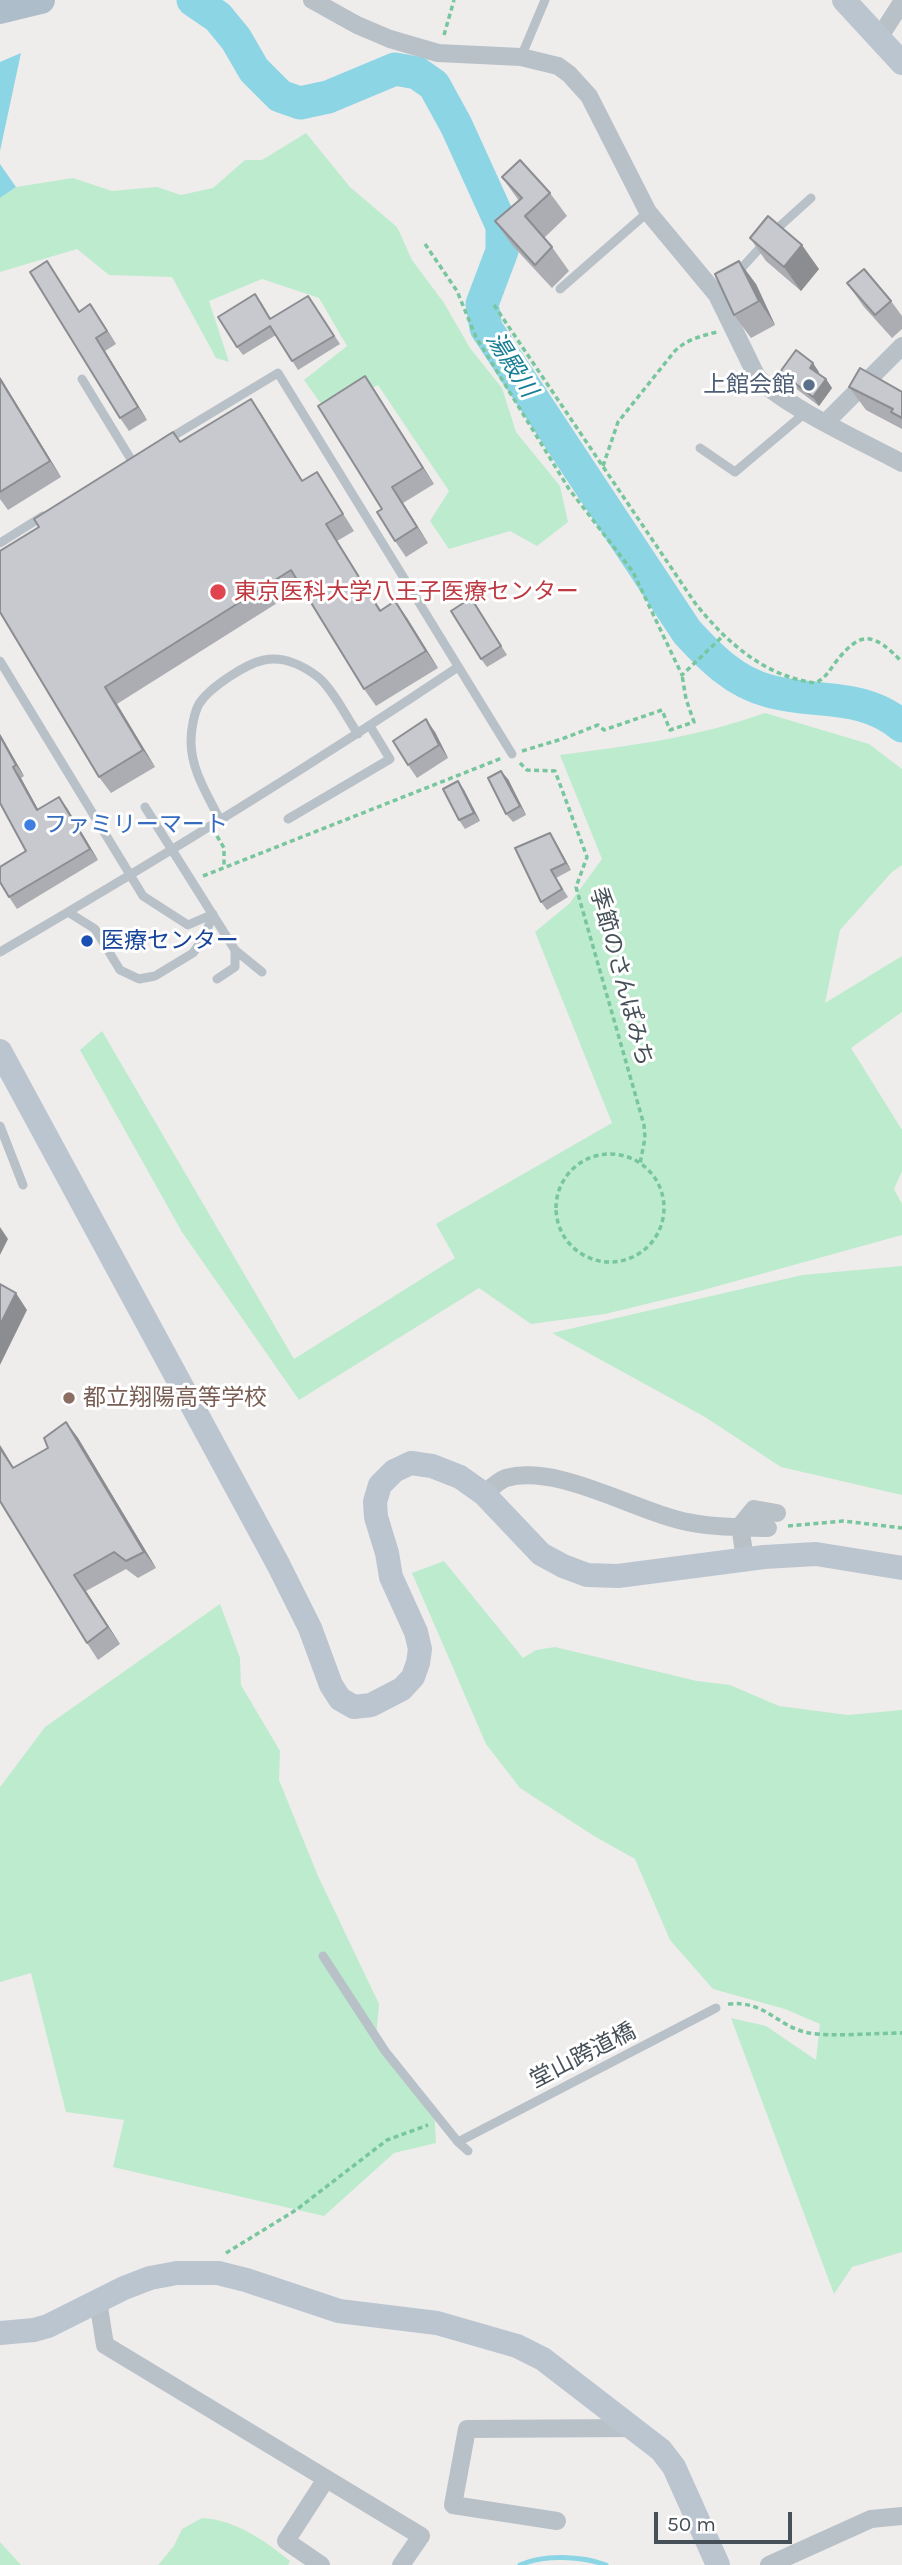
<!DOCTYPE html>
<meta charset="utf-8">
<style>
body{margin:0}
#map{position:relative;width:902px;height:2565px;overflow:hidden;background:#efecec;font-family:Karla,sans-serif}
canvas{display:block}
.scale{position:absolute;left:654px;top:2512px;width:138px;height:32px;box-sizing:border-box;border:4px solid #465058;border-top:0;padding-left:9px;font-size:21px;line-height:24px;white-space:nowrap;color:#465058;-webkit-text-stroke:5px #fff;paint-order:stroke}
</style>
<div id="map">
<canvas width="902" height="2565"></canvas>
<div class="scale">50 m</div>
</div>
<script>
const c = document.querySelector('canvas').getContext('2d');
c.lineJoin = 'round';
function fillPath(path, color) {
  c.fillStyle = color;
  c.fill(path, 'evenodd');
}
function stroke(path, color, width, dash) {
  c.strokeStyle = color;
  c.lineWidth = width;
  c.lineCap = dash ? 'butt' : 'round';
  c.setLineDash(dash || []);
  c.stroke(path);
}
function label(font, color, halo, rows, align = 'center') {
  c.font = font + ' Karla,"Noto Sans JP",sans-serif';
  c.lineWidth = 6;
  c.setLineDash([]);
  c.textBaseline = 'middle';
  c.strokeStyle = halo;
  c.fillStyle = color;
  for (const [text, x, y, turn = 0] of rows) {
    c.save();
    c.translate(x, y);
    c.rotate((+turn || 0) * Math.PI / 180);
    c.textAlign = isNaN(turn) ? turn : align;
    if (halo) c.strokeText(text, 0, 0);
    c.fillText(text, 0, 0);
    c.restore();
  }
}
fillPath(new Path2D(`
 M306,133L350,187L397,227L412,260L444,303L470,348L502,388L516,432L560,486L568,522L537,546L510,531L449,549L430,521L449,491L378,385L327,412L304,380L347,346L319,298L262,279L209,301L229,362L216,358L172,277L109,275L77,249L0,272V198L16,187L73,178L112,191L157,187L181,195L213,188L245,160H262Z
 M765,713L869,744L902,769V865L892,872L840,930L825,1003L902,956V1012L851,1048L902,1130V1171L894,1189L902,1204V1235L696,1292L605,1314L531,1324L479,1288L299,1400L182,1232L80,1050L102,1031L294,1359L455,1258L436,1224L612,1123L535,932L570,903L602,859L560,755C630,746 698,737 765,713Z
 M902,1266V1495L781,1467L705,1417L552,1333L802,1275Z
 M444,1561L523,1658L536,1650L555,1647L697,1681L730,1685L779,1706L848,1715L902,1710V2252L852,2267L834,2294L731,2018L766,2026L816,2060L820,2024L785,2009L713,1989L670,1940L635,1859L594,1836L520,1788L486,1744L412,1573Z
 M220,1604L240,1658L241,1685L280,1751L279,1780L318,1876L379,2004L376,2036L434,2108L436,2143L394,2153L324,2216L113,2167L124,2120L66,2112L31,1973L0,1982V1787L45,1727Z
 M202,2518C236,2520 264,2540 290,2561L288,2565H158L174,2546L182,2529Z
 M0,2542L21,2565H0Z`), '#bdebcd');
fillPath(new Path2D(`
 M21,53L0,151V62Z
 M0,164L16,187L0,198Z`), '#8cd5e5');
stroke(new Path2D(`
 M520,2565C544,2554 582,2556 606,2565`), '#8cd5e5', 5);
stroke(new Path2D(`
 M193,0L218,17L236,39L254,70L280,96L300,103L328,97L395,69L417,73L434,85L456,125L502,226V251L482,304L486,328L687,632C710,657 734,682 769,691C815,704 862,692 902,726`), '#8cd5e5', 33);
stroke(new Path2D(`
 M444,35L454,0
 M425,244L457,291L476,337L569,489L633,572L682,675L724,635
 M494,305L695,603C726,642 764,676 815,683C825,679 829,671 835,663C861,629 874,633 902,662
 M603,466L618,422L674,352C685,340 701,336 717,332
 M522,751L562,739L598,725L604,730L662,710L670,730L694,722L686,699L682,675
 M520,763L527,770L555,771L587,857L576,887L644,1125L645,1138L640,1164
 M217,836L224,848V867
 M203,876L502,758
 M556 1208a54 54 0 1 1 108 0a54 54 0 1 1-108 0Z
 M788,1526L843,1521L902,1528
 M728,2004C766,2000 777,2027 809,2033C832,2037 876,2033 902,2033
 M226,2253L296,2210L387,2140L428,2125`), '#77c69d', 3.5, [5, 3.5]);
stroke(new Path2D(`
 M521,57L545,0
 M737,273L780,226L811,198
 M560,289L648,212
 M82,379L132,461
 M165,441L278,373L512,754
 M700,448L735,472L805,413
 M0,543L43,516
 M0,661L143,896L188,925L213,914
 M145,807L235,950L262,972
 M288,819L390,759L370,726
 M220,820C207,794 191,770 191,741C191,730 194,713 199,704C209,688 245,664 264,660C284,656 304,666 318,677C332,688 347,718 358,734
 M68,912L95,929L120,970L139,979L155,976L193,953L204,938L213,914
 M0,952C156,861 309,767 458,667
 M217,979L235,967V950
 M0,1126L23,1185
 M323,1956L385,2051L458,2142L468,2151
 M458,2142L716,2008`), '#b9c1c8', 9);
stroke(new Path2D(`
 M312,0L357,25L390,39L438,53L521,57L558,66L569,74L589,96L648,212L717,295L756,375C777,403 867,444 902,463
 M879,38L902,2
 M826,422L902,346
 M484,1494C491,1488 498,1481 506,1478C560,1463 638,1514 693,1523C717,1528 744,1527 768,1528
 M745,1559L740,1526L754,1509L777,1513
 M98,2301L105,2345L421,2536L401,2565
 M557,2521L453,2505L467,2429L634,2428
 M321,2565L286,2541L326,2479
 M769,2565L871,2519L902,2516`), '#b9c1c8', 18);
stroke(new Path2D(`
 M844,0L902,63
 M0,1051L278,1564L310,1628L331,1685L340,1699L354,1707L371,1705L402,1689L413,1677L418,1663L420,1649L416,1632L391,1577L387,1553L376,1517L375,1502L380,1485L394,1471L411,1463L432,1466L460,1477L484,1494L541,1554L563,1566L587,1575L618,1576L764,1557L816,1554L902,1568
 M0,2333L34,2330L48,2326L124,2288L150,2278L177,2273H218L246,2280L339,2311L437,2323L517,2346L543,2359L661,2450L674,2467L718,2565`), '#bbc5cf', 24);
stroke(new Path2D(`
 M0,10L41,0`), '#aebdca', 28);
fillPath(new Path2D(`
 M502,177L550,193L567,216L544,238L552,247L569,271L552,288L512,245L495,221L519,201Z
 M750,238L819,269L801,291L766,261Z
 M47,261L80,312L90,304L116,344L105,351L147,420L129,431L120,418Z
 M847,283L891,301L902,316V329L892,338L864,307Z
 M756,284L775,325L751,338L734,315Z
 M261,302L271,319L314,304L340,344L298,370L276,335L243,355L237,347Z
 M780,372H819L818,373L826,379L832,388L819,406L786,381Z
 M365,376L434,484L403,503L428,543L406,557L395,541L382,509Z
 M0,377L61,477L8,510L0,499Z
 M849,387L902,392V429L866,410Z
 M251,399L262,415L303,481L317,472L354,531L337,541L381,610L395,601L407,618L438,668L376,706L364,689L301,588L117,704L155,767L111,793L99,777L39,527Z
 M477,607L507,655L487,667L481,659Z
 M435,732L448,758L417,778L408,765Z
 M0,734L24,776L21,778L38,810L67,808L98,860L17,909L9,897L26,851L0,803Z
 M508,779L526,815L513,822L506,814Z
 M458,781L464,790L480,821L465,829L459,820Z
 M550,833L555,841L571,870L556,878L568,897L547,910L541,902Z
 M66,1422L78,1438L156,1568L138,1578L126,1569L86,1591L120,1644L98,1660L87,1643L0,1445L14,1468L48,1448Z`), '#abadb2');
fillPath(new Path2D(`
 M802,245L819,269L801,291L784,267Z
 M739,261L756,284L775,325L759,301Z
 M90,304L99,317L116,344L107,331Z
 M96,338L105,351L147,420L138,407Z
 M813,363L819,372L816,376L810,368Z
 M365,376L376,392L434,484L423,468Z
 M0,377L61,477L50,461L0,379Z
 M826,379L832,388L819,406L813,397Z
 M251,399L262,415L313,498L302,481Z
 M392,487L403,503L428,543L417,527Z
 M326,524L337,541L391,628L380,611Z
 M395,601L407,618L438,668L426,651Z
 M105,687L117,704L155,767L143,750Z
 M426,719L435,732L448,758L439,745Z
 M0,734L24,776L16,765L0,736Z
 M13,767L21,778L45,822L37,810Z
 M501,771L508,779L526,815L520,806Z
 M458,781L464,790L480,821L474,813Z
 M59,797L67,808L98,860L90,849Z
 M550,833L555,841L571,870L566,863Z
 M0,1227L8,1239L0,1255Z
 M16,1293L27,1310L0,1365V1325Z
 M66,1422L78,1438L156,1568L144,1552Z
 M0,1445L24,1485L0,1448Z
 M74,1575L86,1591L120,1644L108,1627Z`), '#8b8d91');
const building = new Path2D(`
 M520,160L550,193L525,216L552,247L535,265L495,221L522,198L502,177Z
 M768,216L802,245L784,267L750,238Z
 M47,261L79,312L90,304L107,331L96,338L138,407L120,418L30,272Z
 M739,261L759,301L734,315L715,274Z
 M864,269L891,301L875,315L847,283Z
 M255,294L270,319L308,296L334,336L292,361L270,326L237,347L218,317Z
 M796,350L813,363L810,368L826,379L813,397L780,372Z
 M860,368L902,392V418L891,412L893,409L849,387Z
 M365,376L423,468L392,487L417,527L395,541L377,512L382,509L318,406Z
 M0,379L50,461L0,492Z
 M251,399L302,481L317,472L343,514L326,524L380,611L395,601L426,651L364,689L291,570L105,687L143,750L99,777L0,612V551L39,527L34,519L173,432L180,442Z
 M471,598L501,646L481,659L451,611Z
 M426,719L439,745L408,765L393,741Z
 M0,736L16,765L13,767L37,810L59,797L90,849L9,897L0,882V867L26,851L0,803Z
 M501,771L520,806L506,814L488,778Z
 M458,781L474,813L459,820L443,789Z
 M550,833L566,863L551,870L562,889L541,902L515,848Z
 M0,1284L16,1293L0,1325Z
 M66,1422L144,1552L126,1561L114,1552L74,1575L108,1627L87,1643L0,1501V1448L13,1468L48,1448L44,1438Z`);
fillPath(building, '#c7c9cf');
stroke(building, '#8b8d91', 2);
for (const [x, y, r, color] of [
 [809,385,7,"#5c6f8a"],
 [218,592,9,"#e0444e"],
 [30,825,7,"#3f7fe0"],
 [87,941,7,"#1a4fb4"],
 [69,1398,7,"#8d6e63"]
]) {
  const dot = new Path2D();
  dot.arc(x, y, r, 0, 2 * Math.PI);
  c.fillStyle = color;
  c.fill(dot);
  stroke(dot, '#fff', 2.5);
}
label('23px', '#4e5e75', '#fff', [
 ["上館会館",795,385]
], 'right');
label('23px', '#be3a42', '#fff', [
 ["東京医科大学八王子医療センター",234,592]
], 'left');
label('23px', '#366cbe', '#fff', [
 ["ファミリーマート",44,825]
], 'left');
label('23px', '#164399', '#fff', [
 ["医療センター",101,941]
], 'left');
label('23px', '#465058', '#fff', [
 ["季節のさんぽみち",621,977,75],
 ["堂山跨道橋",583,2056,-27]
]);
label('23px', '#785e54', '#fff', [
 ["都立翔陽高等学校",83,1398]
], 'left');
label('italic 24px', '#157e95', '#fff', [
 ["湯殿川",511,365,57]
]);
</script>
